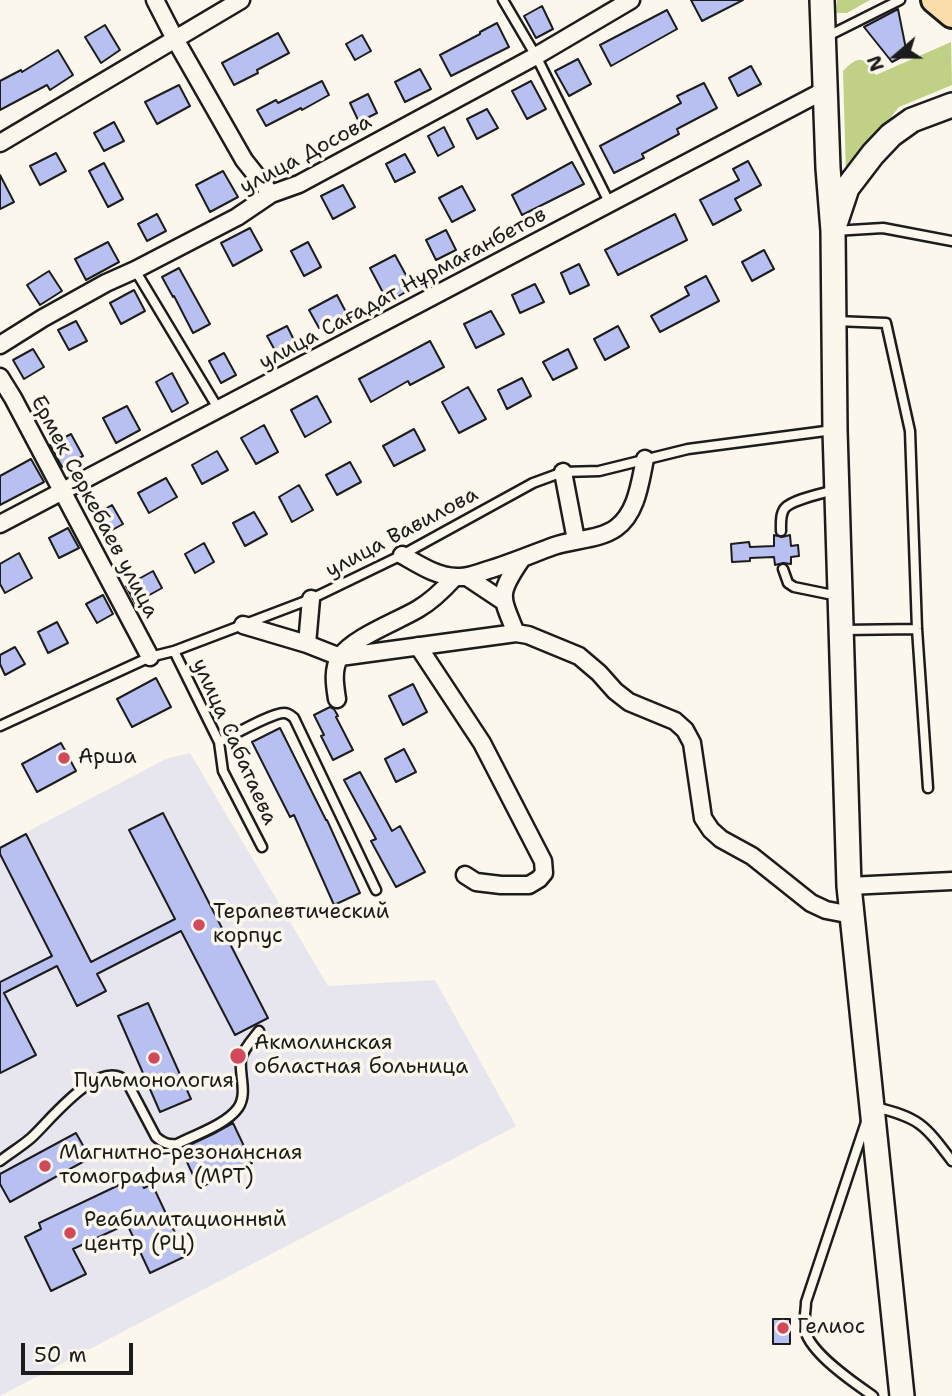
<!DOCTYPE html>
<meta charset="utf-8">
<style>
body{margin:0}
#map{position:relative;width:952px;height:1396px;overflow:hidden;background:#fbf7ec;font-family:"Shantell Sans",sans-serif}
canvas{display:block}
.north{position:absolute;left:861px;top:21px;width:70px;height:70px;-webkit-text-stroke:5px #fbf7ec;paint-order:stroke;rotate:250deg;font-size:19px;font-weight:700;line-height:28px;text-align:center;color:#1c1c1c}
.north::after{content:'';display:block;margin:auto;width:24px;height:32px;background:#1c1c1c;clip-path:polygon(50% 0,100% 100%,50% 72%,0 100%)}
.scale{position:absolute;left:21px;top:1343px;width:112px;height:32px;box-sizing:border-box;border:4px solid #1c1c1c;border-top:0;padding-left:9px;font-size:21px;line-height:24px;white-space:nowrap;color:#1c1c1c;-webkit-text-stroke:5px #fbf7ec;paint-order:stroke}
</style>
<div id="map">
<canvas width="952" height="1396"></canvas>
<div class="north">N</div>
<div class="scale">50 m</div>
</div>
<script>
const c = document.querySelector('canvas').getContext('2d');
c.lineJoin = 'round';
function fillPath(path, color) {
  c.fillStyle = color;
  c.fill(path, 'evenodd');
}
function stroke(path, color, width, dash) {
  c.strokeStyle = color;
  c.lineWidth = width;
  c.lineCap = dash ? 'butt' : 'round';
  c.setLineDash(dash || []);
  c.stroke(path);
}
function label(font, color, halo, rows, align = 'center') {
  c.font = font + ' "Shantell Sans",sans-serif';
  c.lineWidth = 7;
  c.setLineDash([]);
  c.textBaseline = 'middle';
  c.strokeStyle = halo;
  c.fillStyle = color;
  for (const [text, x, y, turn = 0] of rows) {
    c.save();
    c.translate(x, y);
    c.rotate((+turn || 0) * Math.PI / 180);
    c.textAlign = isNaN(turn) ? turn : align;
    if (halo) c.strokeText(text, 0, 0);
    c.fillText(text, 0, 0);
    c.restore();
  }
}
fillPath(new Path2D(`
 M190,753L328,986L435,980L516,1126L0,1396V846L166,759Z`), '#e7e6ee');
fillPath(new Path2D(`
 M837,0H870L847,13H836Z
 M951,42L952,85L899,107L846,174L843,71C860,54 863,57 876,75Z`), '#c0d186');
const building = new Path2D(`
 M691,0H743L702,21Z
 M542,6L553,29L536,38L524,16Z
 M898,9L907,54L892,62L864,27Z
 M667,10L677,29L611,66L600,45Z
 M497,23L509,47L451,76L440,55L480,34V32Z
 M105,25L120,50L101,63L85,37Z
 M278,33L289,53L257,70L258,73L234,85L222,63Z
 M362,35L371,51L355,60L346,44Z
 M58,50L73,75L50,90L47,85L0,110V81L21,70L22,72Z
 M578,59L591,84L569,96L555,71Z
 M751,66L761,84L738,96L729,78Z
 M420,69L431,89L405,102L395,82Z
 M322,81L329,95L302,110L301,108L266,126L257,110L276,100L278,103Z
 M531,81L546,109L527,119L512,91Z
 M704,83L717,108L677,129L679,134L642,154L644,158L614,173L600,146L681,103L677,96Z
 M179,85L190,106L157,124L145,102Z
 M368,94L377,113L359,122L350,103Z
 M487,109L498,128L477,139L467,119Z
 M114,122L124,141L104,151L94,133Z
 M444,127L454,147L438,156L428,136Z
 M56,153L66,171L40,185L30,166Z
 M405,154L415,172L395,182L386,164Z
 M748,161L761,185L735,199L741,210L713,225L700,200L739,180L733,169Z
 M572,162L584,184L522,215L512,195Z
 M104,163L123,199L108,207L89,171Z
 M223,171L238,197L210,212L196,185Z
 M0,175L14,202L0,209Z
 M343,185L355,207L333,219L321,196Z
 M462,186L475,210L452,222L439,198Z
 M157,214L166,231L147,241L138,224Z
 M675,214L687,240L618,275L605,250Z
 M250,228L262,250L233,266L221,243Z
 M446,230L456,250L436,260L426,240Z
 M108,242L119,262L86,280L75,259Z
 M308,242L321,267L304,276L291,251Z
 M764,250L774,269L752,281L742,262Z
 M395,255L413,288L388,302L370,268Z
 M579,264L589,285L570,294L561,273Z
 M179,268L210,324L193,333L174,296L173,297L162,277Z
 M49,271L62,291L40,305L27,285Z
 M706,276L719,301L660,332L651,316L689,295L685,287Z
 M535,284L544,302L520,313L512,295Z
 M134,290L145,311L121,324L110,303Z
 M337,295L347,314L319,328L309,310Z
 M491,311L504,334L476,348L464,324Z
 M76,321L87,341L69,350L58,330Z
 M287,326L296,344L277,354L267,336Z
 M618,326L629,347L605,360L594,339Z
 M430,341L444,367L410,385L408,381L371,402L359,379Z
 M33,349L44,367L24,379L13,360Z
 M568,349L577,368L553,380L543,362Z
 M224,353L236,375L221,383L209,361Z
 M172,373L188,403L172,412L156,382Z
 M522,378L531,396L507,409L498,390Z
 M468,387L486,419L459,433L442,402Z
 M317,396L331,422L305,437L291,410Z
 M127,406L140,430L116,443L103,418Z
 M264,425L278,452L256,464L241,438Z
 M414,429L425,450L394,466L383,446Z
 M71,434L83,456L62,467L50,445Z
 M217,451L228,470L202,484L192,465Z
 M31,459L44,482L0,505V476Z
 M350,462L361,482L337,495L326,475Z
 M166,478L177,497L149,513L138,493Z
 M299,485L313,510L292,522L279,497Z
 M112,505L123,524L105,534L94,515Z
 M254,512L267,534L245,546L233,523Z
 M68,528L79,548L59,558L49,538Z
 M774,535L782,537L790,535L791,546L798,545L799,556L791,557V564L783,563L775,565L774,557L750,558V561L732,562L731,544L749,542L750,547L774,546Z
 M204,543L214,562L195,573L185,554Z
 M19,553L32,578L5,593L0,584V564Z
 M153,571L162,588L135,603L126,586Z
 M103,595L113,614L97,623L86,604Z
 M57,622L68,643L48,653L38,632Z
 M15,647L25,664L5,675L0,664V655Z
 M156,678L171,707L132,727L117,699Z
 M413,684L427,712L403,725L389,696Z
 M330,707L334,709L338,716L336,717L353,750L333,760L321,736L324,735L314,715Z
 M280,728L326,820H327L360,893L334,905L294,815L290,817L252,742Z
 M61,743L76,771L37,792L22,764Z
 M404,749L416,772L396,782L385,759Z
 M360,772L392,831L400,826L425,872L396,887L371,841L376,839L344,780Z
 M163,813L268,1018L235,1035L181,931L97,974L106,991L77,1006L57,966L4,993L36,1055L0,1073V982L52,956L0,854V848L26,834L91,962L175,919L129,830Z
 M148,1003L191,1099L160,1112L118,1016Z
 M233,1123L252,1163L199,1188L181,1149L213,1134Z
 M76,1133L90,1158L10,1202L0,1184V1174Z
 M138,1176L144,1188L152,1184L186,1256L150,1273L127,1224L73,1249L86,1274L51,1291L25,1237L41,1229L39,1223Z
 M773,1319H790V1344H773Z`);
fillPath(building, '#b8c0f1');
stroke(building, '#1c1c1c', 2);
const lane = new Path2D(`
 M503,0L536,56L610,204
 M826,37L900,0
 M834,231L883,228L952,241
 M135,270L219,410
 M835,321L886,323L910,431L917,629L928,788
 M781,531C781,524 780,514 785,508C794,499 821,494 834,490
 M783,569L788,583L794,587L838,596
 M843,630L917,629
 M174,651L219,742L223,771L262,847
 M0,726L150,657L174,651L311,599L402,555L533,483L563,472L599,471L688,449L833,430
 M219,742C232,736 271,713 284,713C289,713 290,715 294,718L376,890
 M875,1107C920,1118 924,1124 952,1161
 M866,1122L806,1302C806,1311 803,1322 805,1330C810,1353 854,1383 873,1396
 M0,1161C10,1153 22,1146 31,1138C50,1121 100,1055 127,1082L156,1137C163,1143 168,1145 177,1144C195,1135 227,1124 238,1108C248,1094 239,1075 241,1059C243,1049 253,1039 259,1031`);
const street = new Path2D(`
 M155,0L175,39L244,160L271,194
 M0,143L241,0
 M0,345L43,318L106,283L135,270L237,217L271,194L299,184L536,56L631,0
 M0,377L13,398L150,657
 M563,472L576,540
 M0,524L825,90
 M402,555C418,564 437,577 457,577C468,578 478,573 488,570C511,563 532,554 554,546C574,539 599,540 616,528C637,513 640,482 645,459
 M467,577L503,601
 M243,625L307,644L340,657L516,633L528,635L579,656L599,673L615,691L629,702L675,721L685,730L692,743L703,818L711,830L721,839L752,856L811,903L826,910L852,915
 M516,633C501,596 497,595 521,560
 M307,644L311,599
 M418,646L482,743L543,861L544,873L539,879L529,885H501L476,882L465,875
 M337,699C335,686 332,669 340,657C352,638 398,621 418,609C432,601 443,590 454,578
 M849,886L952,881`);
const secondary = new Path2D(`
 M822,0L828,168L833,231L835,430L849,886L902,1396
 M836,221L847,188L873,154L891,135L912,120L952,105`);
const primary = new Path2D(`
 M934,0L952,15`);
stroke(lane, '#1c1c1c', 13);
stroke(street, '#1c1c1c', 21);
stroke(secondary, '#1c1c1c', 28);
stroke(primary, '#1c1c1c', 30);
stroke(lane, '#fbf7ec', 8);
stroke(street, '#fbf7ec', 16);
stroke(secondary, '#fbf7ec', 23);
stroke(primary, '#fbddab', 24);
for (const [x, y, r, color] of [
 [64,758,7,"#d1495b"],
 [199,925,7,"#d1495b"],
 [238,1056,9,"#d1495b"],
 [154,1058,7,"#d1495b"],
 [45,1166,7,"#d1495b"],
 [70,1233,7,"#d1495b"],
 [783,1328,7,"#d1495b"]
]) {
  const dot = new Path2D();
  dot.arc(x, y, r, 0, 2 * Math.PI);
  c.fillStyle = color;
  c.fill(dot);
  stroke(dot, '#fbf7ec', 2.5);
}
label('21px', '#1c1c1c', '#fbf7ec', [
 ["улица Досова",306,155,-28],
 ["улица Сағадат Нұрмағанбетов",403,289,-28],
 ["Ермек Серкебаев улица",94,507,62],
 ["улица Вавилова",402,533,-28],
 ["улица Сабатаева",234,742,66]
]);
label('21px', '#1c1c1c', '#fbf7ec', [
 ["Арша",78,758],
 ["Терапевтический",213,913],
 ["корпус",213,937],
 ["Акмолинская",254,1044],
 ["областная больница",254,1068],
 ["Пульмонология",154,1082,"center"],
 ["Магнитно-резонансная",59,1154],
 ["томография (МРТ)",59,1178],
 ["Реабилитационный",84,1221],
 ["центр (РЦ)",84,1245],
 ["Гелиос",797,1328]
], 'left');
</script>
